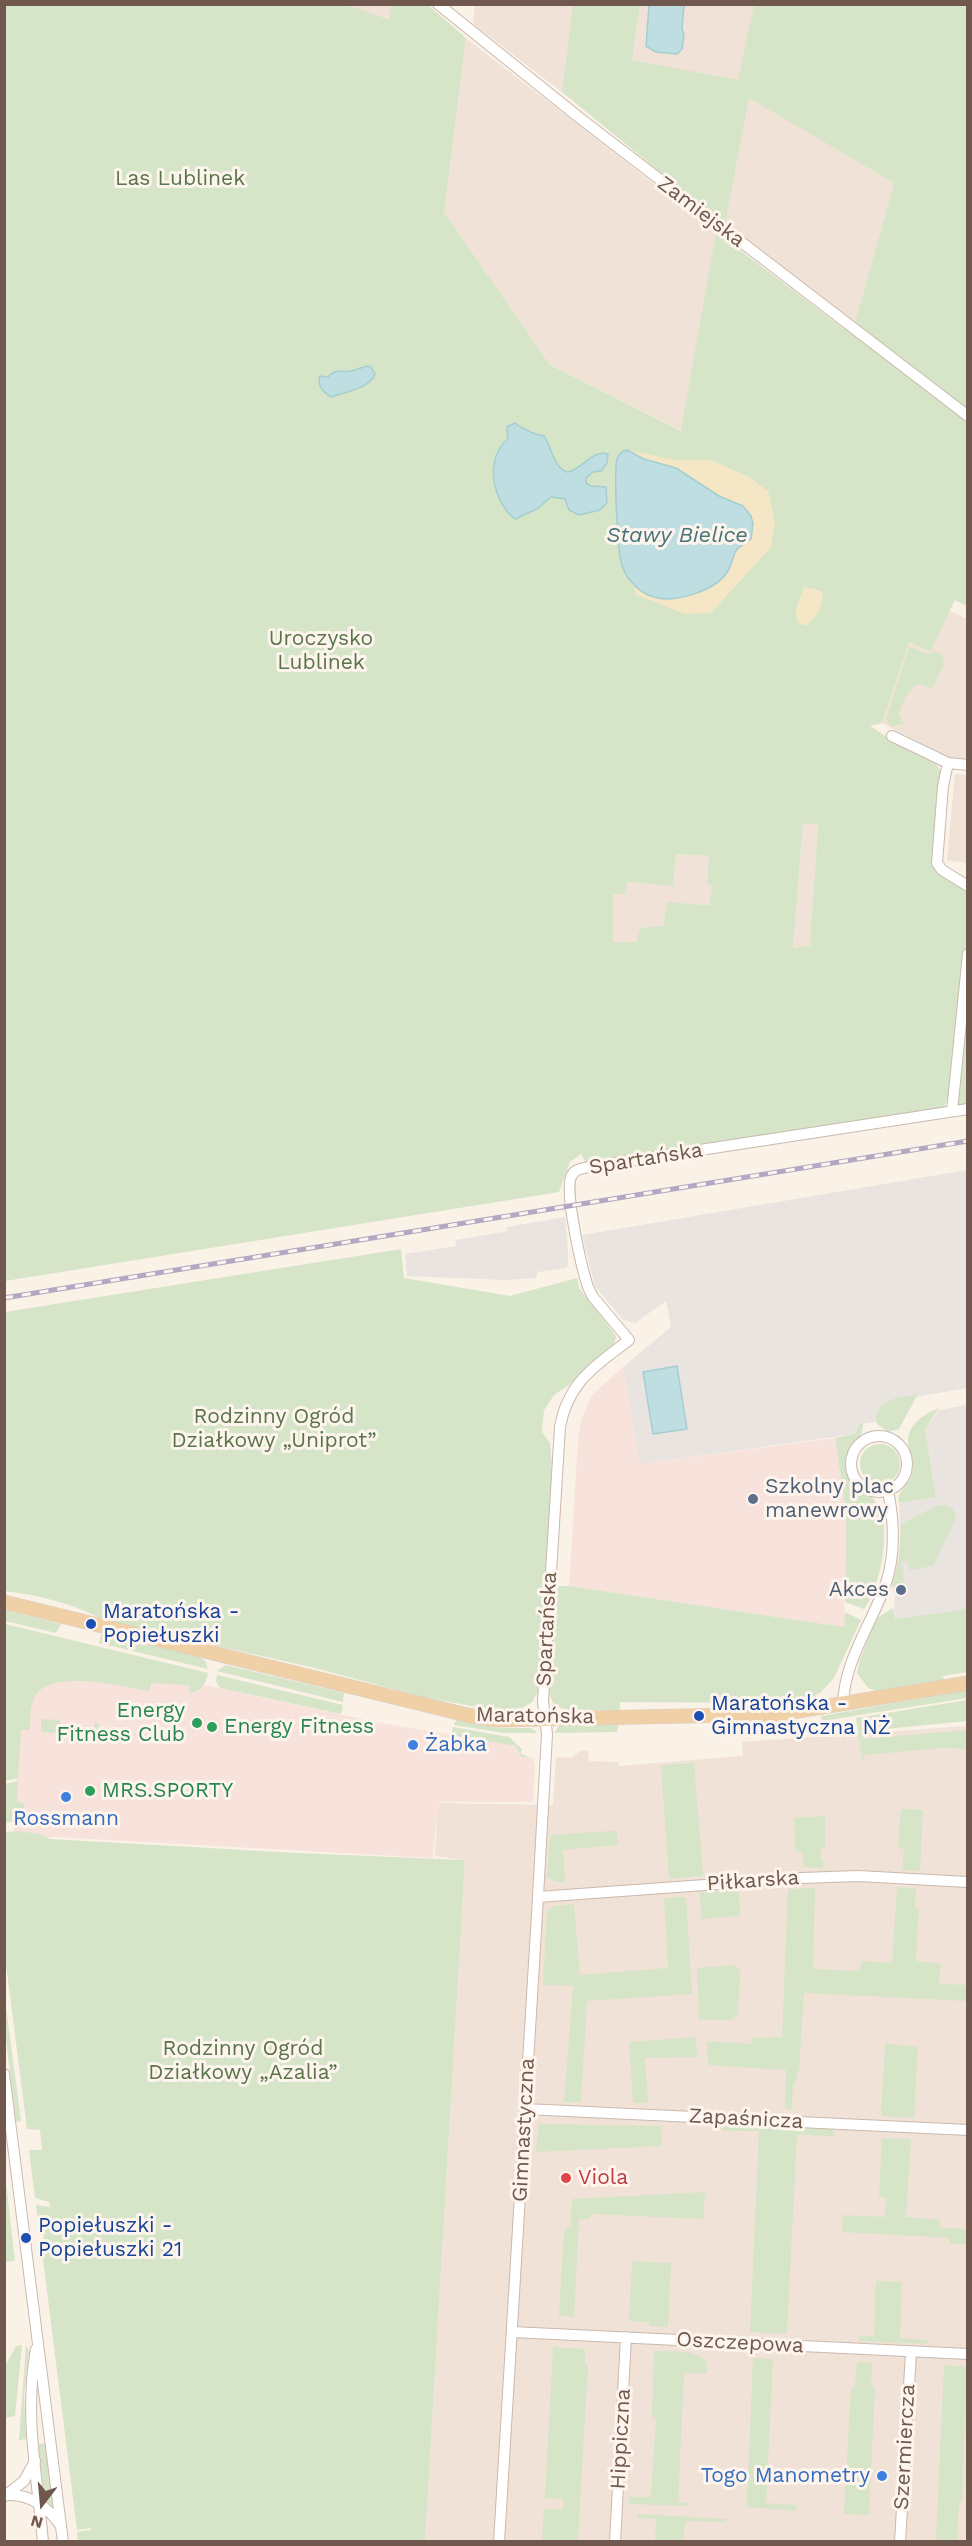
<!DOCTYPE html>
<meta charset="utf-8">
<style>
body{margin:0}
#map{position:relative;width:972px;height:2546px;overflow:hidden;background:#faf1e7;font-family:"Work Sans",sans-serif}
canvas{display:block}
.frame{position:absolute;inset:0;border:6px solid #70584e;pointer-events:none}
.north{position:absolute;left:12px;top:2474px;width:60px;height:60px;-webkit-text-stroke:4px #fdf5ed;paint-order:stroke;rotate:196deg;font-size:16px;font-weight:700;line-height:24px;text-align:center;color:#70584e}
.north::after{content:'';display:block;margin:auto;width:21px;height:27px;background:#70584e;clip-path:polygon(50% 0,100% 100%,50% 72%,0 100%)}
</style>
<div id="map">
<canvas width="972" height="2546"></canvas>
<div class="frame"></div>
<div class="north">N</div>
</div>
<script>
const c = document.querySelector('canvas').getContext('2d');
c.lineJoin = 'round';
function fillPath(path, color) {
  c.fillStyle = color;
  c.fill(path, 'evenodd');
}
function stroke(path, color, width, dash) {
  c.strokeStyle = color;
  c.lineWidth = width;
  c.lineCap = dash ? 'butt' : 'round';
  c.setLineDash(dash || []);
  c.stroke(path);
}
function label(font, color, halo, rows, align = 'center') {
  c.font = font + ' "Work Sans",sans-serif';
  c.lineWidth = 6;
  c.setLineDash([]);
  c.textBaseline = 'middle';
  c.strokeStyle = halo;
  c.fillStyle = color;
  for (const [text, x, y, turn = 0] of rows) {
    c.save();
    c.translate(x, y);
    c.rotate((+turn || 0) * Math.PI / 180);
    c.textAlign = isNaN(turn) ? turn : align;
    if (halo) c.strokeText(text, 0, 0);
    c.fillText(text, 0, 0);
    c.restore();
  }
}
fillPath(new Path2D(`
 M344,5H392L390,19Z
 M475,5H573L562,92L473,24Z
 M640,5H754L739,81L632,60Z
 M466,38L716,232L682,431L550,365L444,212Z
 M749,97L894,183L855,323L725,225Z
 M950,611L967,619V759L954,760L882,723L909,642L929,652Z
 M955,774L967,775V863L947,860Z
 M803,822L818,824L812,922L810,947L793,948Z
 M676,854L709,856L707,884H712L709,905L667,902L663,926L636,942H612L613,893L626,882L673,886Z
 M967,1726V2541L425,2542L465,1860L435,1856L438,1803L553,1805L556,1757L571,1758L580,1751H588L589,1761L618,1762L619,1766L743,1756L742,1742Z`), '#f0e2d6');
fillPath(new Path2D(`
 M623,1367L640,1464L835,1438L846,1511L844,1627L569,1586L578,1441L581,1420L592,1395Z
 M157,1678L205,1685L375,1722L515,1746L520,1757L533,1758L535,1766L533,1802H438L433,1858L54,1837H14L18,1728L33,1692L51,1680Z`), '#f8e2dc');
fillPath(new Path2D(`
 M967,1170V1388L887,1402L890,1420L860,1424L855,1434L640,1464L623,1367L671,1327L666,1301L635,1323L623,1320L595,1286L582,1235Z
 M565,1217L568,1250V1265L565,1268L538,1272L536,1278L507,1280L407,1276L405,1254L456,1246L455,1240L508,1231L507,1227Z
 M967,1405V1609L894,1619L895,1597L892,1586L901,1543L899,1503L936,1497L925,1429L939,1410Z`), '#eae4e0');
fillPath(new Path2D(`
 M344,4L389,19L392,5H428L466,38L444,212L550,365L681,431L716,232L844,329L855,323L894,183L749,98L725,225L562,92L573,5H640L632,60L738,80L754,5H967V606L955,600L930,652L909,642L882,723L870,726L896,743L932,759L941,771L935,865L939,874L964,886L967,893V1105L957,1107L966,1015L957,1013L950,1095L944,1107L935,1110L586,1163L581,1154L570,1162L559,1192L5,1281V5ZM803,823L818,825L810,946L793,948ZM676,854L709,856L707,884L712,885L709,905L667,902L663,926L640,928L636,942H613V894H625L627,882L673,886Z
 M909,647L928,654L935,651L942,655L944,665L932,688L918,684C907,691 902,702 899,715L904,724L890,726L886,719Z
 M401,1249L404,1278L510,1296L577,1278L579,1288L616,1336L614,1344L569,1385L554,1395L544,1410L542,1432L550,1443L552,1468L540,1679L539,1690L532,1702L522,1708L506,1712L427,1698L311,1667L105,1621C76,1604 38,1595 5,1591V1312Z
 M918,1394L899,1429L888,1432L877,1424L876,1415C883,1397 902,1397 918,1394Z
 M939,1408L925,1429L936,1497L899,1503C896,1492 909,1485 912,1474C916,1461 908,1453 908,1441C908,1424 925,1413 939,1408Z
 M860,1424H863C863,1442 844,1450 847,1470C850,1489 868,1490 877,1503C893,1526 880,1588 864,1609L845,1602L846,1511L835,1438L855,1434Z
 M860 1464a20 20 0 1 1 40 0a20 20 0 1 1-40 0Z
 M947,1505L953,1509L956,1518L933,1566L909,1570L908,1561L901,1562L905,1585L892,1586L899,1559L901,1524L936,1506Z
 M555,1586H569L844,1627L845,1612L861,1620L834,1678L821,1692L810,1699L782,1703L620,1702V1710H566L554,1705L549,1693Z
 M893,1608L895,1619L967,1609V1672L943,1676L944,1681L879,1692L868,1688L857,1673L860,1659L877,1618Z
 M5,1610L61,1624L56,1633L5,1621Z
 M5,1624L208,1673C206,1684 201,1692 189,1693V1685L151,1683L150,1691C123,1687 48,1667 34,1698C30,1708 30,1720 30,1730H21L18,1778L5,1781Z
 M101,1634L198,1656L206,1662L208,1669L99,1643Z
 M226,1665L344,1693L343,1702L217,1671Z
 M217,1675L343,1705L341,1714L220,1688L216,1682Z
 M967,1690V1698L822,1721L821,1716Z
 M967,1700V1721L865,1731L864,1739L967,1730V1749L942,1748L864,1755L863,1765L856,1718Z
 M457,1718L496,1728H531L538,1733H504L454,1725Z
 M41,1719L60,1720L61,1727L94,1729L95,1722L99,1725V1733L96,1735L41,1732Z
 M619,1723L617,1732L554,1733L560,1725Z
 M453,1727L509,1737L523,1750H521V1754L531,1758L521,1757L515,1746L451,1735Z
 M694,1763L703,1876L669,1879L661,1765Z
 M18,1781L17,1802L24,1803V1811L18,1820L5,1823V1784Z
 M901,1809L923,1810L920,1871L902,1870L904,1849L898,1848Z
 M825,1816V1848L821,1849L820,1858L823,1859V1868L803,1867V1852H796L794,1818Z
 M18,1831L39,1834L50,1839L297,1853L465,1860L425,2541H78L77,2532L91,2530V2528L77,2530L41,2243L44,2242L43,2230H39L36,2205L50,2207L49,2202L35,2198L29,2150H42L40,2130L27,2129L5,1956V1832Z
 M611,1831L617,1832L618,1845L563,1850L565,1882H556L547,1877L550,1835Z
 M897,1887L916,1889L915,1907L919,1908L916,1961L941,1964L939,1984L967,1985V2001L804,1993L799,2071H797L796,2083H793L792,2109H785L786,2070L708,2065L707,2041L751,2044L752,2038L782,2037L788,1889L815,1888L813,1969L860,1971L861,1961L892,1963Z
 M736,1889L739,1890L740,1916L701,1919L700,1893Z
 M686,1897L692,1994L587,2001L581,2102H564L573,1986L543,1985L547,1911L553,1906L574,1904L580,1975L668,1968L664,1898Z
 M734,1965L740,1971L738,2014L731,2020H699L697,1968Z
 M4,1992L21,2121L16,2122L5,2031Z
 M696,2037L697,2057L645,2058L648,2103H633L629,2042Z
 M885,2043L918,2047L914,2118L881,2116Z
 M727,2123L832,2128L835,2137L797,2134L787,2334L750,2332L759,2131H721Z
 M539,2124L661,2126L662,2146L536,2152Z
 M882,2138L911,2139L906,2217L940,2220V2228L967,2229V2244H950V2238L842,2232L843,2215L885,2217L886,2198L879,2197Z
 M5,2174L15,2261L5,2262H4Z
 M705,2192L703,2219L591,2214L590,2219H579L574,2317L559,2316L564,2231H567V2227L571,2226L572,2199Z
 M632,2261L671,2263L668,2327L649,2326V2322L629,2321Z
 M876,2281L902,2282L900,2338L928,2340L927,2344L858,2341L859,2336H874Z
 M22,2345L15,2416L5,2418V2366L16,2346Z
 M26,2345L29,2351L24,2395L26,2439L19,2440Z
 M553,2347L585,2349V2364H588L578,2541L542,2540L544,2509H563V2499L545,2498Z
 M654,2351C672,2352 696,2348 707,2363V2374L684,2373L678,2502L688,2503V2506L629,2504V2497H651L656,2418L652,2417Z
 M753,2358L773,2359L766,2503L797,2505L796,2511L747,2507Z
 M857,2362L872,2363L871,2386L875,2387L869,2515L844,2514L851,2387H855Z
 M944,2365L967,2367L962,2501H959L957,2541H936Z
 M46,2443L54,2509L45,2500L38,2444Z
 M637,2514L726,2519V2522L685,2521L683,2541H655L656,2519L637,2518Z`), '#d6e5c7');
fillPath(new Path2D(`
 M627,450L675,460H710L747,476L768,491L775,522L771,547L711,613L685,614L637,595L631,582C638,589 646,595 655,598C676,604 710,591 724,575C738,560 725,554 751,538L736,502L719,496L676,468L644,459Z
 M804,587L822,591C824,607 817,615 806,626L797,622L796,609Z`), '#f5e7c6');
const water = new Path2D(`
 M649,5H684L682,29L684,34L682,49L677,54L656,52L646,46Z
 M367,366L371,367L375,374C369,389 345,392 331,397C323,392 317,385 320,376L328,377C337,367 341,373 351,371C357,370 362,367 367,366Z
 M515,423C523,429 534,434 544,436C552,447 553,467 567,472C582,470 592,449 608,454L607,463L601,471L593,472L586,478V483L591,486L606,487L607,503L600,510L579,515L569,510L565,499L551,497L537,509L515,519C492,501 484,458 508,439L507,427Z
 M627,450L644,459L676,468L719,496L743,506L751,516L753,524L751,539C728,553 738,552 728,571C717,590 678,602 658,598C641,595 627,581 622,565C617,551 614,474 617,459C619,453 622,452 627,450Z
 M677,1366L687,1429L653,1434L643,1372Z`);
fillPath(water, '#bedee1');
stroke(water, '#a5ced1', 1.5);
const minor = new Path2D(`
 M438,4L581,119L968,416
 M892,736L948,763L943,786L937,863L942,870L968,886
 M948,763L968,765
 M952,1111L968,954
 M851 1464a28 28 0 1 1 56 0a28 28 0 1 1-56 0Z
 M843,1705C844,1660 872,1624 886,1583C896,1553 894,1521 888,1490
 M538,1897L802,1878L858,1876L968,1882
 M4,2074L63,2542
 M525,2109L968,2130
 M512,2332L968,2354
 M36,2349C24,2416 37,2474 43,2542
 M7,2495C30,2494 48,2507 61,2526
 M5,2496L24,2481L35,2461
 M499,2542L538,1897L547,1734L543,1702L560,1427C568,1382 595,1366 629,1340L593,1297L588,1287C582,1269 563,1188 572,1175C575,1169 583,1168 589,1167L968,1109
 M615,2542L626,2337
 M900,2542L911,2352`);
const major = new Path2D(`
 M4,1602L467,1715L497,1720L779,1714L968,1683`);
stroke(minor, '#cab9ae', 12);
stroke(major, '#d7d0cd', 15);
stroke(minor, '#fff', 10);
stroke(major, '#f0d0a7', 14);
const rail = new Path2D(`
 M4,1298L968,1141`);
stroke(rail, '#b3a7c2', 5);
stroke(rail, '#fdf5ed', 3, [9]);
for (const [x, y, r, color] of [
 [753,1499,6,"#5c6f8a"],
 [901,1590,6,"#5c6f8a"],
 [91,1624,6,"#1a4fb4"],
 [699,1716,6,"#1a4fb4"],
 [197,1723,6,"#2e9e5b"],
 [212,1727,6,"#2e9e5b"],
 [413,1745,6,"#3f7fe0"],
 [90,1791,6,"#2e9e5b"],
 [66,1797,6,"#3f7fe0"],
 [566,2178,6,"#e0444e"],
 [26,2238,6,"#1a4fb4"],
 [882,2476,6,"#3f7fe0"]
]) {
  const dot = new Path2D();
  dot.arc(x, y, r, 0, 2 * Math.PI);
  c.fillStyle = color;
  c.fill(dot);
  stroke(dot, '#fdf5ed', 2);
}
label('21px', '#587448', '#fdf5ed', [
 ["Las Lublinek",180,179],
 ["Uroczysko",321,639],
 ["Lublinek",321,663],
 ["Rodzinny Ogród",274,1417],
 ["Działkowy „Uniprot”",274,1441],
 ["Rodzinny Ogród",243,2049],
 ["Działkowy „Azalia”",243,2073]
]);
label('21px', '#70584e', '#fdf5ed', [
 ["Zamiejska",701,212,37],
 ["Spartańska",646,1159,-9],
 ["Spartańska",547,1629,-87],
 ["Maratońska",535,1716,1],
 ["Piłkarska",753,1881,-4],
 ["Zapaśnicza",746,2119,3],
 ["Gimnastyczna",524,2130,-87],
 ["Oszczepowa",740,2343,3],
 ["Hippiczna",621,2439,-87],
 ["Szermiercza",905,2447,-87]
]);
label('21px', '#4e5e75', '#fdf5ed', [
 ["Szkolny plac",765,1487],
 ["manewrowy",765,1511],
 ["Akces",889,1590,"right"]
], 'left');
label('21px', '#164399', '#fdf5ed', [
 ["Maratońska -",103,1612],
 ["Popiełuszki",103,1636],
 ["Maratońska -",711,1704],
 ["Gimnastyczna NŻ",711,1728],
 ["Popiełuszki -",38,2226],
 ["Popiełuszki 21",38,2250]
], 'left');
label('21px', '#27864d', '#fdf5ed', [
 ["Energy",185,1711,"right"],
 ["Fitness Club",185,1735,"right"],
 ["Energy Fitness",224,1727],
 ["MRS.SPORTY",102,1791]
], 'left');
label('21px', '#366cbe', '#fdf5ed', [
 ["Żabka",425,1745],
 ["Rossmann",66,1819,"center"],
 ["Togo Manometry",870,2476,"right"]
], 'left');
label('21px', '#be3a42', '#fdf5ed', [
 ["Viola",578,2178]
], 'left');
label('italic 22px', '#47757a', '#fdf5ed', [
 ["Stawy Bielice",677,536]
]);
</script>
